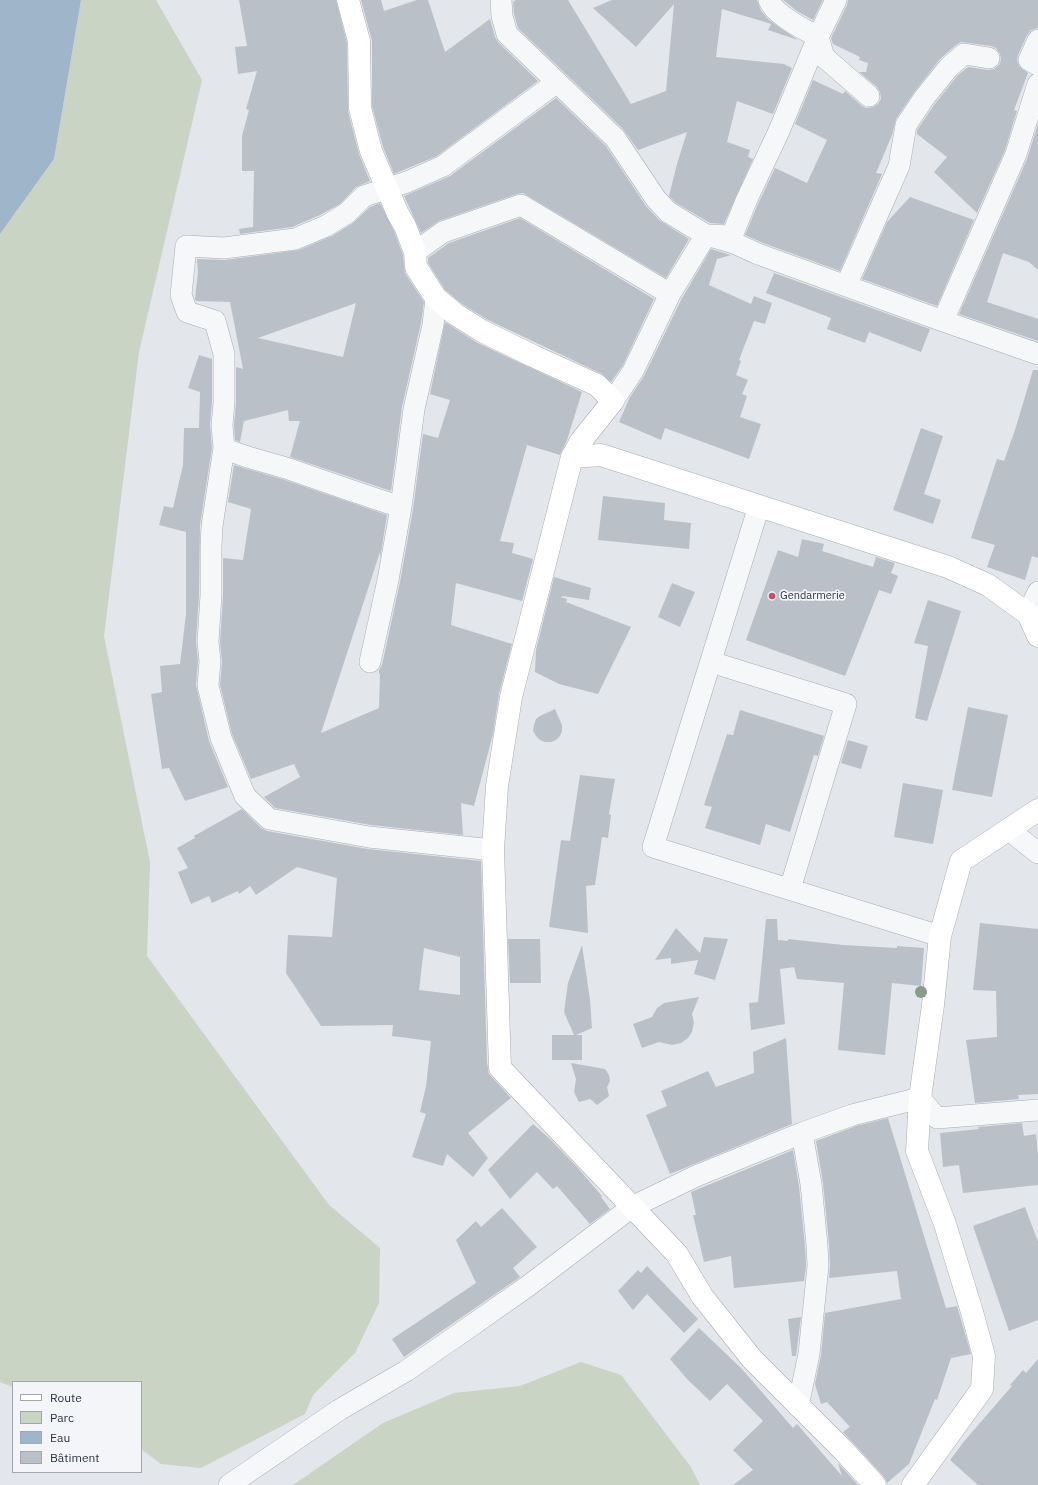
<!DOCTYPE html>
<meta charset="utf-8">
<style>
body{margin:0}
#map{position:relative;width:1038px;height:1485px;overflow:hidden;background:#e3e6eb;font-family:"IBM Plex Sans",sans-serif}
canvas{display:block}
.legend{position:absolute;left:12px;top:1381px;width:130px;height:92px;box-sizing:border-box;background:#f3f5f8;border:1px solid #a3a8b0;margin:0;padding:5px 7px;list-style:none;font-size:12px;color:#2b3443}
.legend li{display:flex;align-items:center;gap:8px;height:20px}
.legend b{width:20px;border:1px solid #a3a8b0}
</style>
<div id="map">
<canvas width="1038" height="1485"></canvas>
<ul class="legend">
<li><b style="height:5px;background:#fff"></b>Route</li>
<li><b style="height:11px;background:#c9d4c4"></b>Parc</li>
<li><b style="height:11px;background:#9fb5ca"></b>Eau</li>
<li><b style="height:11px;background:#bac0c8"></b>Bâtiment</li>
</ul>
</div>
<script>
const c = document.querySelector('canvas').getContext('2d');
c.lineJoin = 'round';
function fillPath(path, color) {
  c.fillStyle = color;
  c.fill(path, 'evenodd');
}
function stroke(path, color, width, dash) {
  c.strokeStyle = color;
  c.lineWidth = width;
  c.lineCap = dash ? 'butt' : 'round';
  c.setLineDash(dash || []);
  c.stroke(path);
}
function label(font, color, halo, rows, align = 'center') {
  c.font = font + ' "IBM Plex Sans",sans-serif';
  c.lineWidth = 3.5;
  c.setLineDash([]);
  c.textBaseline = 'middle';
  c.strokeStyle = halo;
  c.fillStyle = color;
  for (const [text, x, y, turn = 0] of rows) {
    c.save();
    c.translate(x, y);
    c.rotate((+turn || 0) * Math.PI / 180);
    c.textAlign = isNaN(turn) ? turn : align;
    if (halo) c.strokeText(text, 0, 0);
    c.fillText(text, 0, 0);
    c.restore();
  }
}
fillPath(new Path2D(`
 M81,0H156L202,80L139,352L104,636L150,862L147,956L329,1205L380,1248L379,1303L355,1353L313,1395L305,1414L201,1468L161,1464L141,1449V1382H13V1387L0,1382V234L54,159Z
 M581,1362L621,1375L691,1467L700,1485H293L383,1423L454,1393L520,1386Z`), '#c9d4c4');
fillPath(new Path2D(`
 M0,0H81L54,159L0,234Z`), '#9fb5ca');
fillPath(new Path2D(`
 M239,0H336L347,43L348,111L359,154L370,181L356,187L340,204L320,215L292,227L240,234L239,229L253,227L254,171H242V136L249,110L246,109L257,71L238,74L235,47L247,46Z
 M361,0H381L384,11L417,0H428L445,52L490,19L495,37L498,42L538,81L437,156L394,174L383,147L372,106V41Z
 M516,0H568L631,104L666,91L674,4L636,47L593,8L612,0H757L761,11L769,20L798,40L768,30L771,24L722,9L716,57L784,64L792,68L773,114L737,101L727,142L750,150L748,157L753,159L724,224L710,223L676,203L669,196L677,164L687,132L638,150L623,129L518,28L514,14L513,2Z
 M783,0H823L813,20L797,11Z
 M848,0H1038V28L1031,30L1027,35L1018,55L1017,60L1019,66L1028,73L1014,110L1017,111L1005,150L977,213L934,172L947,157L917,134V130L934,105L958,75L968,67L988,70L994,69L999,65L1001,60L1000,54L996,48L991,46L961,42L956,45L940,59L915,91L896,119L892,135L876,173L882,174L840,271L763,243L745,235L757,206L775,168L807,183L827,140L795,124L813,80L843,94L845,91L861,105L866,108L873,107L878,104L881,99L880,92L877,87L859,72H866L868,63L859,60L860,57L833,44L831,38L847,5Z
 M556,98L606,146L646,206L659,220L689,239L666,278L523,193L517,194L439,221L421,233L404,196L450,176Z
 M1038,124V270L1029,262L1003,253L987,302L1038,319V341L959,314L1027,159Z
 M910,197L974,220L937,306L862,279L887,222Z
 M380,203L394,231L403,255L405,273L424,302L421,323L402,407L391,491L290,457L300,421H289L288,410L244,421L240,442L235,440L234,425L236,403V367L243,369L230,302L196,301L195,299L198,272L197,259L225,260L299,250L332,236L353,223L370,207ZM356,303L343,357L258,338Z
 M520,218L654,299L623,365L611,382L602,374L488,320L462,304L445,290L428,263V258L449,243Z
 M711,249L731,255L717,259L709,285L751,304L754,296L772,303L765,324L754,321L739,360L741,361L736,375L748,380L742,394L747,396L740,417L761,424L749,459L665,428L661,440L619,422L630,397L644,376L681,300Z
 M774,273L930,329L921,352L869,332L865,343L827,329L831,318L766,293Z
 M445,322L476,342L582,392L567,440L560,455L527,445L500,541L514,543L512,553L533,559L522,601L456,583L451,625L512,644L499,694L493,734L474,806L461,803L463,835L371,825L275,808L264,797L300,777L294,764L251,779L232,734L220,685L222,662L220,642L223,596V558L243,560L251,509L228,502L234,465L285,480L387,515L380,559V552L321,733L379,708L380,674H379V670L382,665L400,582L413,509L423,434L438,438L450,400L430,394Z
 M199,355L212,359V402L210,424L212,448L200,525L199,595L196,641L198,661L196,685L209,741L228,787L185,801L169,768L162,769L151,694L162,692L160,666L180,664L186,614V532L159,525L164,506L173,508L183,465L184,428H199L200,392L188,388Z
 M1033,370H1038V558L1032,556L1025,580L987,567L995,545L971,538L997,459L1004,461L1015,430Z
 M921,428L943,436L924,494L941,500L933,524L893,510Z
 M603,496L665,503L664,520L691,523L689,549L598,540Z
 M802,539L824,544L822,551L873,567L876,557L895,563L891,573L898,576L891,594L879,590L845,676L746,640L778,550L798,557Z
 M554,577L591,588L589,600L562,596L561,597L567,599L566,602L631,627L598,694L559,684L535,672L536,650Z
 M672,583L695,592L680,627L658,617Z
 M928,600L961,611L927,721L915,718L928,646L914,643Z
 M968,707L1008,715L992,797L952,790Z
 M555,709L562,725V731L560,736L556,740L551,742H545L540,740L536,736L533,731L534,725L536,719L540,716Z
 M740,710L824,736L818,756L814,755L790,832L766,824L760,845L705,828L712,807L704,805L727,734L733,735Z
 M848,740L868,746L861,769L841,763Z
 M580,775L615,779L609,814L611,815L608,838L602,837L595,885L586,886L588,933L549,927L561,840L570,841Z
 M903,783L943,790L933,844L894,837Z
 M242,809L261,828L267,831L368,849L481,861L487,1063L489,1074L511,1098L468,1133L488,1158L473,1177L447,1154L443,1166L412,1157L426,1114L420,1112L426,1086L431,1041L392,1036L393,1025L321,1026L286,973L288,935L332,937L337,878L297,867L256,895L250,886L239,894L238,891L212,903L209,896L191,904L178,872L188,868L177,848L195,838L194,836ZM424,948L460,957V995L419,990Z
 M766,919H777L778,940L788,941V939L843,945L897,948V946L924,948L921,986L892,983L885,1055L838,1050L844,983L797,979L794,967L780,969L785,1024L751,1030L749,1003L758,1002Z
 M980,923L1038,929V1094L1018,1095L1019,1099L975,1103L966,1040L997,1037L996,991L973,990Z
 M676,928L700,953L704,937L728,939L715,980L694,974L698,960L671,964V958L655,960Z
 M508,939H540L541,983H510Z
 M582,945L590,1000L592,1028L576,1035H582V1060H552V1035H574L564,1012L568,983Z
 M699,997L692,1014L694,1023L692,1032L688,1038L681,1043L672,1045L659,1042L642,1048L633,1024L652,1017L657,1008L664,1003Z
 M786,1038L792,1124L670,1174L646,1115L667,1106L661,1091L708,1071L716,1087L754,1073L753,1052Z
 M571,1063L605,1069L609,1075L610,1081L607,1087L609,1096L597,1105L590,1099L579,1102L574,1092L576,1079Z
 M888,1118L946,1308L957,1306L971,1354L951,1358L937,1400L935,1399L909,1464L887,1483L884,1477L843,1432L850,1427L827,1402L821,1404L815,1384L821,1355L825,1313L901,1299L897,1271L829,1278L830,1266L829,1244L823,1183L816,1141L856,1126Z
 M1022,1123L1024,1136L1036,1134L1038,1154V1185L963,1193L959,1165L943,1167L940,1133L979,1129L978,1127Z
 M533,1124L549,1138L577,1167L602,1196L601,1197L610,1209L590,1224L557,1186L553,1189L537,1172L510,1199L488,1170Z
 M793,1150L799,1186L805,1246L806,1266L804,1281L734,1288L731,1256L704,1262L693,1215H696L691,1192Z
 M1025,1207L1038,1242V1320L1009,1331L973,1226Z
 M502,1208L537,1247L513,1268L520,1277L404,1357L392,1339L476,1283L456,1240L476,1221L481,1227Z
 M647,1266L698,1319L684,1333L647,1294L633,1310L618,1291L638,1270L641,1273Z
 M801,1317L796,1356H792L788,1319Z
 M699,1328L742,1369L793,1428L797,1424L842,1476L838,1463L858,1485H733L753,1470L733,1450L763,1421L727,1384L710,1401L687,1379L670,1359Z
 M1038,1359V1485H978L950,1460L966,1439L1012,1386L1010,1385L1023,1370L1026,1373Z`), '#bac0c8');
const street = new Path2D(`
 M501,0L502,16L507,34L615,138L656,199L668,212L706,235L734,243L758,254L943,321L1038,354
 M769,0C774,15 804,29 818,37L824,57L869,96
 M1038,40L1029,60L1038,65
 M415,252L443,232L521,205L670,294
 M846,286L899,166L906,125L924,98L949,67L964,54L989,58
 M943,321L1016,154L1038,84
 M613,401L633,371L670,294L706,235L732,236L746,201L779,131L818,37L836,0
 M224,448C245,458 268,462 289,469C326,482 363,495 401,507
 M759,506L653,847L940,936
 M1028,614L1038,592
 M370,662L388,580L401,507L414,409L433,325L436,298
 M711,662L846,704L790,889
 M1009,830L1038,853
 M493,850L369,837L269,819L245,796L221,738L208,686L210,661L208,642L211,595V547L212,526L224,448L222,425L224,403V354L215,321L187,312L181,295L186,246L224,248L295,239L326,226L347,213L364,196L407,182L443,166L557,82
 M798,1406L809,1354L818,1266L817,1245L811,1184L802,1133
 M229,1485L339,1410L406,1371L468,1328L528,1286L632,1207L696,1176L802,1133L852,1115L920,1098L937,1118L1038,1110`);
const secondary = new Path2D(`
 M348,0L359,41L360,108L371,151L398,214L405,226L415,252L416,267L423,278L436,298L455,314L482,331L533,356L597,385L613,401L581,441L572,457
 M875,1485L844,1451L752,1359L702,1296L677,1254L500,1068L493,850L497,786L511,697L572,457L601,455L948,567L988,585L1028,614L1038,636
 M913,1485L982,1389L984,1356L972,1312L945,1224L917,1151L920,1098L933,1005L940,936L961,861L1038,810`);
stroke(street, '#a8adb5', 22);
stroke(secondary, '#a8adb5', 23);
stroke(street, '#f6f7f9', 21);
stroke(secondary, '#fff', 22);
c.fillStyle = '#8a9b89';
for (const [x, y] of [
 [921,992]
]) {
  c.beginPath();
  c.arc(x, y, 6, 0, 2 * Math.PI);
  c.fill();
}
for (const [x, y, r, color] of [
 [772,596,4,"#cc4b64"]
]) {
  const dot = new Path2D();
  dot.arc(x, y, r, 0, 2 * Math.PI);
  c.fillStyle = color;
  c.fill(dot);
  stroke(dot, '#f3f5f8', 1.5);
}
label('11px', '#2b3443', '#f3f5f8', [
 ["Gendarmerie",780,596]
], 'left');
</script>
